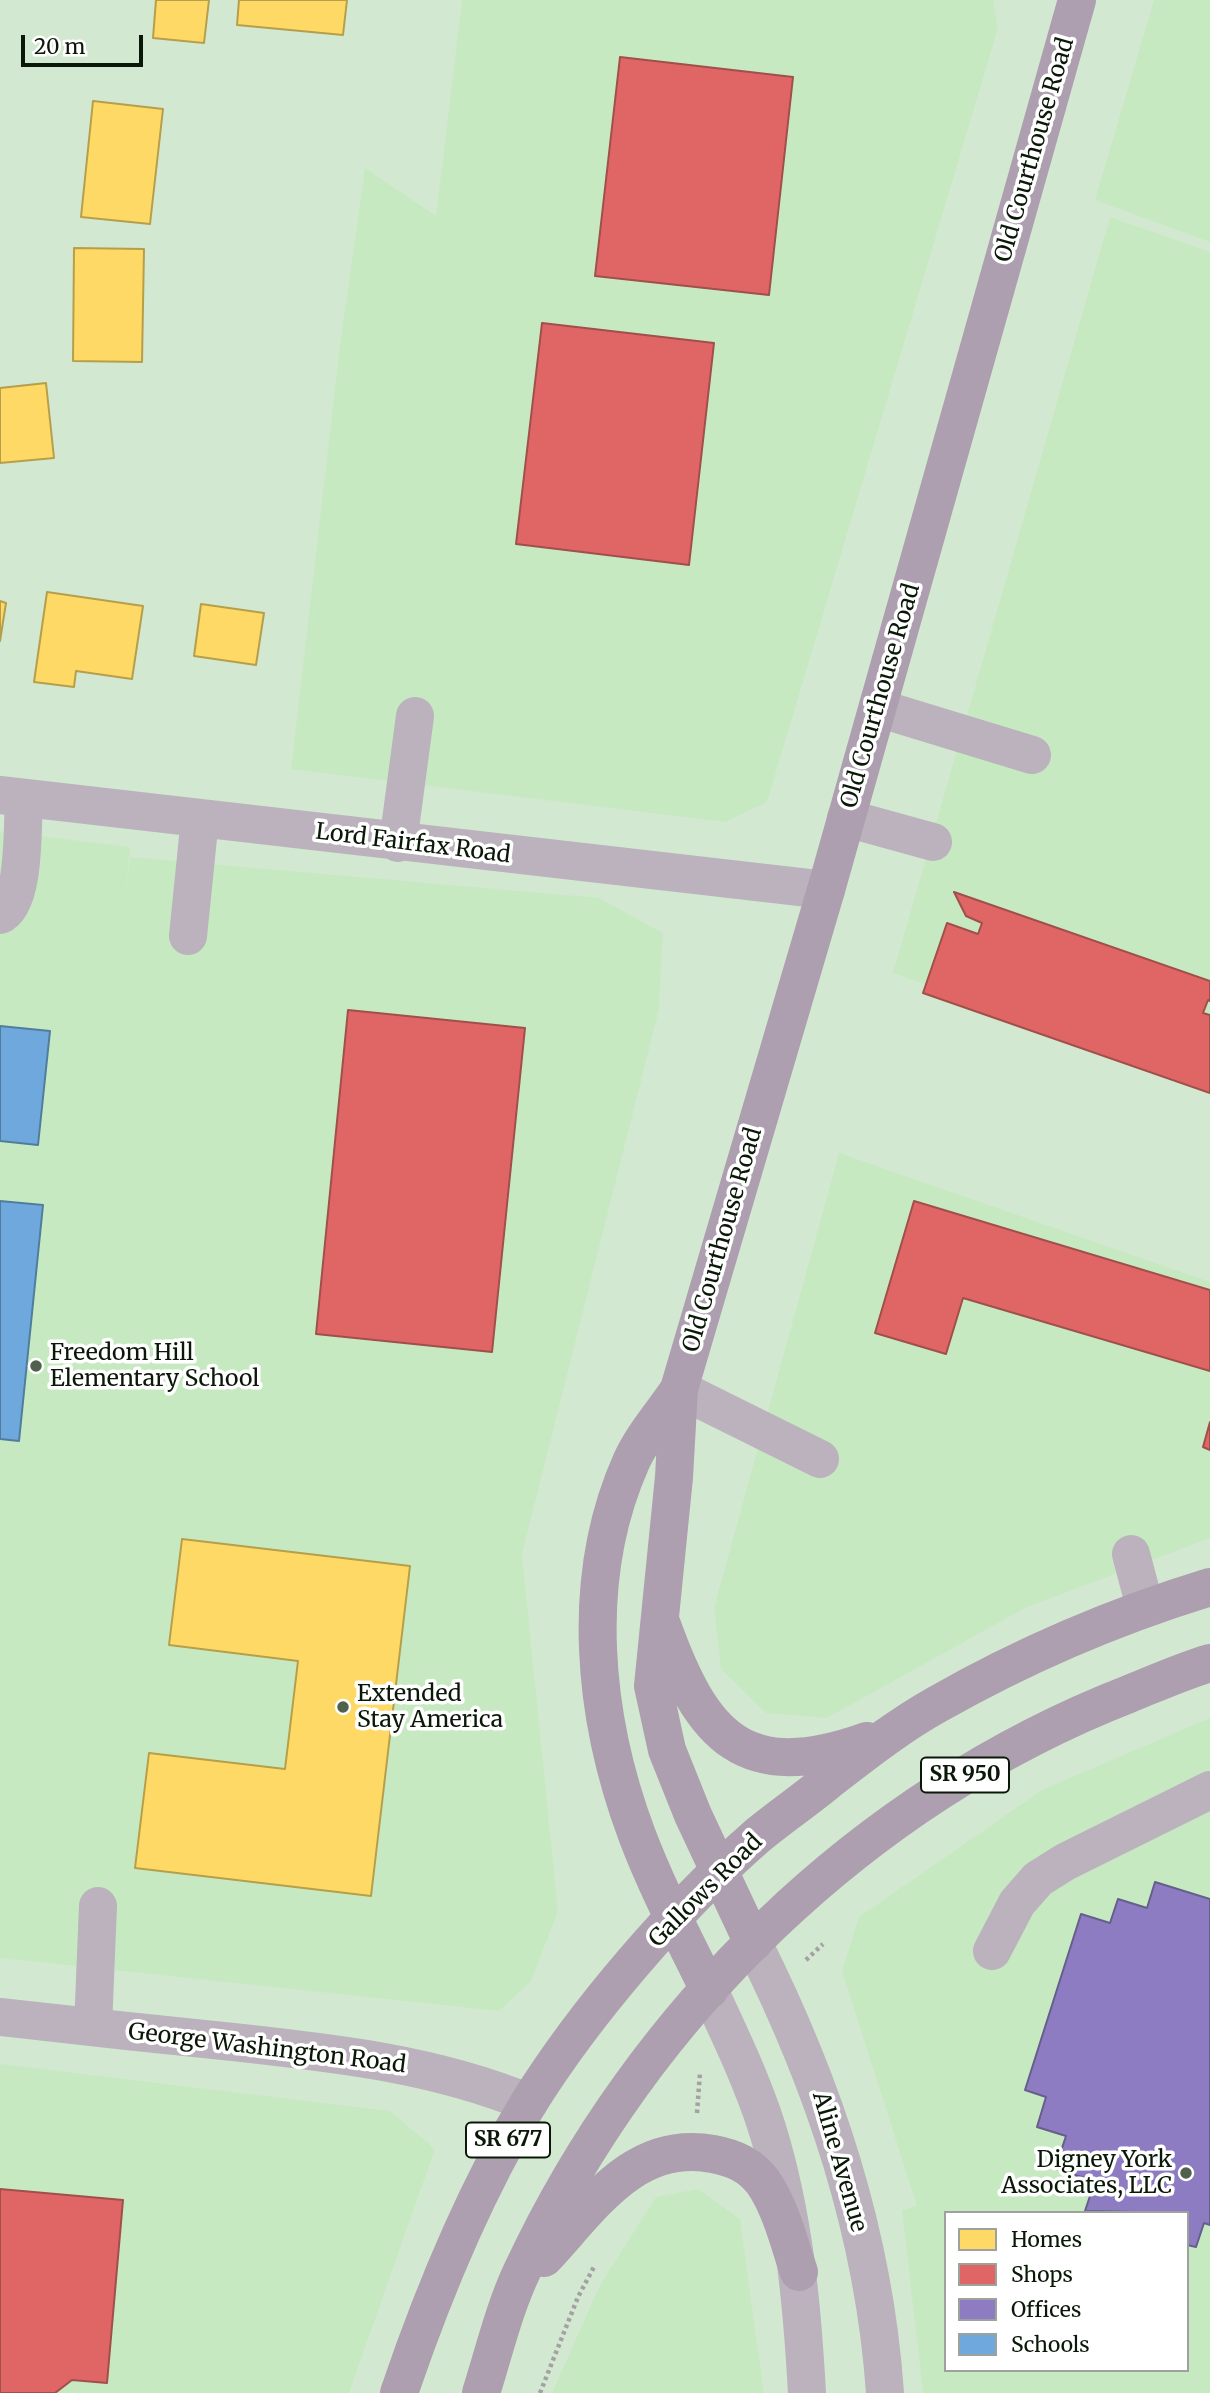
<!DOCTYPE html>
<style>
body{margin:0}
#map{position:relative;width:1210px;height:2393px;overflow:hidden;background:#d3e8d0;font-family:Merriweather,serif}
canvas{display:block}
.legend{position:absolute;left:944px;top:2211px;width:245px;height:161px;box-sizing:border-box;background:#fff;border:2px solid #9da39c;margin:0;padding:9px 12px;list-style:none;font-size:21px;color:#0a1808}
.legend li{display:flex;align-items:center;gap:14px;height:35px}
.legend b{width:35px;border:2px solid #9da39c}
.scale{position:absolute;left:21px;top:35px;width:122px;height:32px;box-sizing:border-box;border:4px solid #0a1808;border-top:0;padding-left:9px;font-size:21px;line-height:24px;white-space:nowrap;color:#0a1808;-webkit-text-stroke:5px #fff;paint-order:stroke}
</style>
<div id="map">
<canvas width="1210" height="2393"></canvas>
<ul class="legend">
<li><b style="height:19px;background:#ffd966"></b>Homes</li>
<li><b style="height:19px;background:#e06666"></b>Shops</li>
<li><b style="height:19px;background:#8e7cc3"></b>Offices</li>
<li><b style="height:19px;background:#6fa8dc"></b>Schools</li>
</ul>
<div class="scale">20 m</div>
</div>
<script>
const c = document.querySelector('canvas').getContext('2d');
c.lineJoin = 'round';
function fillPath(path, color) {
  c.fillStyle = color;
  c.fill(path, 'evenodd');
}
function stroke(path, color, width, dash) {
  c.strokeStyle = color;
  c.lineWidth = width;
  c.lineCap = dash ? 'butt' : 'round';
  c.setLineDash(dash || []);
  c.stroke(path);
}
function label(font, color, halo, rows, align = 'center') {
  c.font = font + ' Merriweather,serif';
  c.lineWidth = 7;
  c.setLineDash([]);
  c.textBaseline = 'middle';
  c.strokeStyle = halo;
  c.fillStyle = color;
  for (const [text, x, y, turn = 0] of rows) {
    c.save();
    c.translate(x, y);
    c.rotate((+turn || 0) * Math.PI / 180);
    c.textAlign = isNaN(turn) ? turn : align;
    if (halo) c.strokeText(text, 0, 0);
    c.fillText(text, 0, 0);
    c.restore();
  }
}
fillPath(new Path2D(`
 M462,0H993L998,28L767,802L725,822L291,769L340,345L365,168L436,216Z
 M1154,0H1210V242L1095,200Z
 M1110,217L1210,252V1083L893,973Z
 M0,831L130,847L125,901L130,857L599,898L663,933L659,1009L522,1554L558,1911L531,1981L499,2011L0,1958Z
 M839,1153L1210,1282V1538L1025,1608L827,1718L766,1713L721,1669L714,1608Z
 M1210,1718V2393H923L902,2210L917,2206L842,1971L859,1917L1042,1790ZM946,2213H1187V2370H946Z
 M0,2064L390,2111L435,2149L349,2393H0Z
 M698,2189L740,2219L764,2393H552L600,2285L656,2197Z`), '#c7e9c2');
const homes = new Path2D(`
 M156,0H209L204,43L153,38Z
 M239,0H347L343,35L237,25Z
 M93,101L163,109L150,224L81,217Z
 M74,248L144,249L142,362L73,361Z
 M46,383L54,458L0,463V388Z
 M47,592L143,606L132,679L76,671L74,687L34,682Z
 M0,601L6,603L0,641Z
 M201,604L264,613L256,665L194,656Z
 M182,1539L410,1566L371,1896L135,1868L149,1753L285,1769L298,1661L169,1645Z`);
fillPath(homes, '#ffd966');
stroke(homes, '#b69f4a', 2);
const shops = new Path2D(`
 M620,57L793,77L769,295L595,276Z
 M542,323L714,343L689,565L516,544Z
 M954,892L1210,981V1001L1208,1000L1203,1013L1210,1015V1093L923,993L947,923L978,934L982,923L966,916Z
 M348,1010L525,1028L492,1352L316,1334Z
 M914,1201L1210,1290V1371L963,1298L946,1354L875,1333Z
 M1210,1422V1450L1203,1447Z
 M0,2189L123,2200L107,2383L72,2380L55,2393H0Z`);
fillPath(shops, '#e06666');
stroke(shops, '#a04f4a', 2);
const offices = new Path2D(`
 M1155,1882L1210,1899V2225L1204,2223L1196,2247L1187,2245V2213L1085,2211L1095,2181L1055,2169L1066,2136L1037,2127L1046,2097L1025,2090L1081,1914L1110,1923L1118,1899L1147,1908Z`);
fillPath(offices, '#8e7cc3');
stroke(offices, '#665e8b', 2);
const schools = new Path2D(`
 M0,1026L50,1031L38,1145L0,1141Z
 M0,1201L43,1205L19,1441L0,1439Z`);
fillPath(schools, '#6fa8dc');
stroke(schools, '#517d9c', 2);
stroke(new Path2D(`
 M806,1960L823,1944
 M697,2113L700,2073
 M540,2393L578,2297L595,2265`), '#a3a1a4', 4.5, [3.5, 3.5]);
stroke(new Path2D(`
 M878,708L1032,755
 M0,795L826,890
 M846,818L933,842
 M398,843L415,716
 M0,915C26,904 22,824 24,798
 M188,936L200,818
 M679,1389L820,1459
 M1131,1554L1145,1607
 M753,1943C824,2085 874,2233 885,2393
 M992,1951L1017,1903L1038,1879L1065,1862L1210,1790
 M709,1990C730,2035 752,2081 767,2128C794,2215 802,2303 807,2393
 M0,2017C78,2026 155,2034 233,2042C334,2053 435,2064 529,2103
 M93,2027L98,1906`), '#bbb2bd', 38);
stroke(new Path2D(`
 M678,1391C663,1413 642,1437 631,1462C579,1579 593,1718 637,1835C657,1888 684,1939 709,1990
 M662,1625C702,1737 744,1785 867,1741
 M753,1943L693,1815L667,1750L653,1686L674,1477L679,1389L826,890L1077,0
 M544,2258C592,2207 634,2139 713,2154C734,2158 750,2165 763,2182C781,2208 789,2243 799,2272
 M399,2393C433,2293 473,2195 528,2104C586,2011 675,1908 757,1836C780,1817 805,1800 828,1781C863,1754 897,1727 936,1705C1022,1656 1115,1616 1210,1587
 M481,2393C494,2352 504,2309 522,2271C642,2013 864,1797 1129,1694C1156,1683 1183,1671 1210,1663`), '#ad9eb0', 38);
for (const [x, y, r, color] of [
 [36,1366,7,"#50614e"],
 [343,1707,7,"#50614e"],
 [1186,2173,7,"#50614e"]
]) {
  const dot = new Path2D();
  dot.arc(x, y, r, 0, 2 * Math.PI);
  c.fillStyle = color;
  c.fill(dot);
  stroke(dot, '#fff', 2.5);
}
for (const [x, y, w] of [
 [965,1775,88],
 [508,2140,84]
]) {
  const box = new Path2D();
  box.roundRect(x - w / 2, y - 17.5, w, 35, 5);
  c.fillStyle = '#fff';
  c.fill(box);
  stroke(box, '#0a1808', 2);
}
label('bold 21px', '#0a1808', null, [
 ["SR 950",965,1775],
 ["SR 677",508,2140]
]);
label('23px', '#0a1808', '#fff', [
 ["Old Courthouse Road",1035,150,-74],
 ["Old Courthouse Road",881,696,-74],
 ["Lord Fairfax Road",413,844,7],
 ["Old Courthouse Road",723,1240,-74],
 ["Gallows Road",706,1891,-45],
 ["George Washington Road",267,2049,7],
 ["Aline Avenue",839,2162,74]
]);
label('23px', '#0a1808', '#fff', [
 ["Freedom Hill",50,1353],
 ["Elementary School",50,1379],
 ["Extended",357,1694],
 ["Stay America",357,1720],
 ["Digney York",1172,2160,"right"],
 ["Associates, LLC",1172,2186,"right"]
], 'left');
</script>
